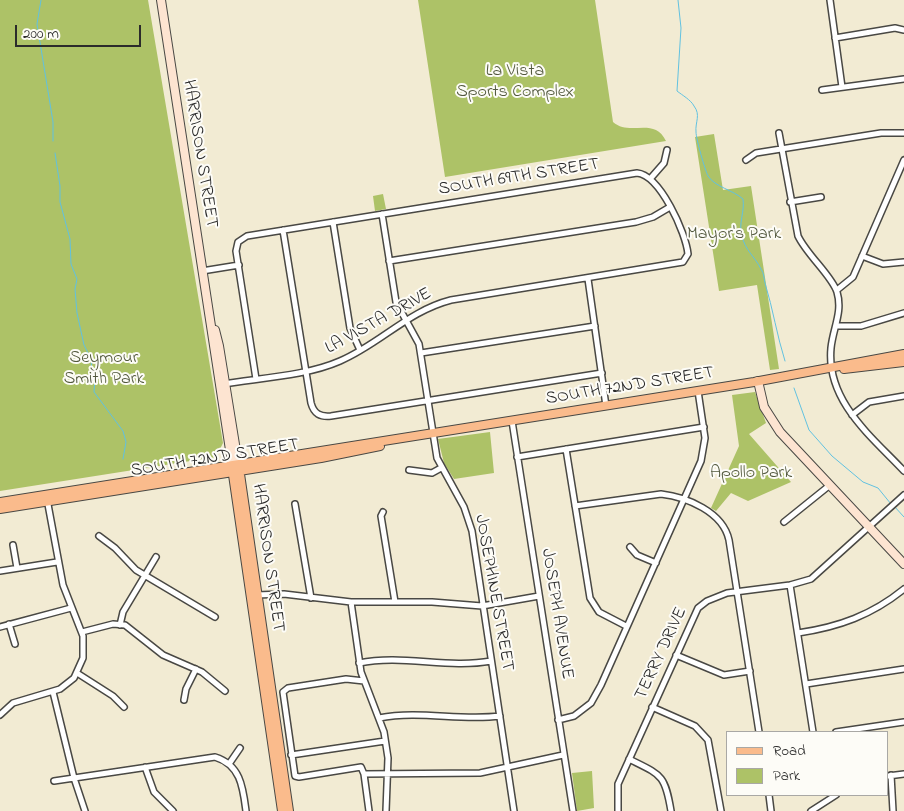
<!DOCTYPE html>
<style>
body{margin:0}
#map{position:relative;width:904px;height:811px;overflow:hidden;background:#f2ebd3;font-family:"Indie Flower",sans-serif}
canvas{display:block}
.legend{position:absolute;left:726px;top:731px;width:162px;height:65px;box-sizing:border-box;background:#fdfcf7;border:1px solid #a9a8a5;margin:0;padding:6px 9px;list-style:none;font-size:15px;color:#2b2b2b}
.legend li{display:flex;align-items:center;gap:10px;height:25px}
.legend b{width:25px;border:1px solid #a9a8a5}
.scale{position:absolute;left:15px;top:25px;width:126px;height:22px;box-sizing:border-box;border:2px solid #2b2b2b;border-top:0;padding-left:6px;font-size:15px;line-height:18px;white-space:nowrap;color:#2b2b2b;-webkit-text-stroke:4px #fdfcf7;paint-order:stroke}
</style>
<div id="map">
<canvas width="904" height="811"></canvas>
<ul class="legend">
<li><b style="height:6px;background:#fabb8c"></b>Road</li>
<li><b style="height:14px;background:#adc267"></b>Park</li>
</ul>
<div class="scale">200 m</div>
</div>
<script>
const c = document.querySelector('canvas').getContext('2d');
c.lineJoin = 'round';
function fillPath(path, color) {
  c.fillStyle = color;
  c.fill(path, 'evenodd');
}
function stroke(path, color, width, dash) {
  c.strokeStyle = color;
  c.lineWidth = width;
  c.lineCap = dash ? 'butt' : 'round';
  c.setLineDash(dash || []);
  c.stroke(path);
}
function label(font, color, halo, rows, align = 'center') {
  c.font = font + ' "Indie Flower",sans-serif';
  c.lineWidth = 4;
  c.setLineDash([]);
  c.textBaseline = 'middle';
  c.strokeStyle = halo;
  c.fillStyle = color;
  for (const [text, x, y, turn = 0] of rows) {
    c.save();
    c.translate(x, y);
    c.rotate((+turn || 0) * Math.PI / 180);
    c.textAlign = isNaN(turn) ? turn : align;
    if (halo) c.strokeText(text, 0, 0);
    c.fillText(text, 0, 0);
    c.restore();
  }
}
fillPath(new Path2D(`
 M0,0H148L223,443L216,457L0,491Z
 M418,0H595L613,122C630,137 654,116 666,141L445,177Z
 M714,134L723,190L751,186L779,369L770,370L757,285L719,291L695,137Z
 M383,194L386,209L375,211L373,196Z
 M755,392L766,423L749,434L791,482L748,501L731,493L716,511L711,508L739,446L732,395Z
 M490,432L494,473L454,479L444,463L438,439Z
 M592,771L594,808L577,811L572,773Z`), '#adc267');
stroke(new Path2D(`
 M41,0L37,24L53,122V141
 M678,0L681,28L677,91C682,95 691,100 694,106C701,115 695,122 696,132C696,139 705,170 708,176C715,187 733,190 743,199C745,211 738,224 742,236C745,250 755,257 761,269C764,273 764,279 765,283C773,309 777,336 785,361
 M55,153L60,186V202L70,239L71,264L77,279L75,289L77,313L84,345L91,359L92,372L95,378L94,392L123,431L126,442L123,459
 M794,388L809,430L832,456L863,482L878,488L891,504
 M894,506L904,517`), '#61c1e0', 1);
const street = new Path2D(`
 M830,0L842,87
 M835,38L895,28L904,30
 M822,90L904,79
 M779,133L798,236C807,255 832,276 837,292C843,312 833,328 831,348C826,401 871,436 904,471
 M746,160L756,153L881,133H904
 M650,179L664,163L667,150
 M790,202L821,197
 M382,214L396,302L419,344L437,458L464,507L472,531L514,811
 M333,222L350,328L360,350
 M283,230L311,403C314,414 320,417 331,416L602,373
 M862,256L883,264L904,262
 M389,261L636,222L653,217L670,207
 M202,271L239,265
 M588,279L606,406
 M837,290L853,277L904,160
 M836,326H861L904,313
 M421,353L595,326
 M223,384C259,378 306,376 340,361C380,344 408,311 451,300L683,262L688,254C686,233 660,175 637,173L247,236L238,242L236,251L256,379
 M852,415L869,402L904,396
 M512,421L573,811
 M566,449L590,598L599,612L626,626
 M517,457L704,427
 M409,470L432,473L441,468
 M295,504L311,598
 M575,506L661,494C687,497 723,512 729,540L759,732
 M383,512L381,516L395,602
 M784,522L830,485
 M99,536L115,548L136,570L215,617
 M13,545L17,568
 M630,547L637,555L656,563
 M0,571L57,562
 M790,585L813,732
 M256,595L284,594L351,602H432L482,606L539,596
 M351,602L361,672L384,732L388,758L386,811
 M9,624L15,644
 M120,625L123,612L156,557
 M0,627L71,608
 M82,632L113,624L125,625L163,655L202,672L225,691
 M798,633C839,627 872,615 904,589
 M676,655L724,675L750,671
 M359,663C403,654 447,669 491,661
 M77,673L113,696L124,707
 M364,681L346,679L288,688L283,692L295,776L299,777L361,767L364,774L480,773L563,755
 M806,684L904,669
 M53,692L74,778L85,811
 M184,700L186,689L196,669
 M652,707L695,726L708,740L721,811
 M0,715L13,703L60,689L74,678L83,658V636L63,585L47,499
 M379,718C420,710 459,721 500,716
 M558,720L574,716L591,703L601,685L701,461L705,438L698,391
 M836,732L904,722
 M291,755L385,741
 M629,759C661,775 665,774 671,811
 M229,764L240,748
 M145,767L154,792L173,811
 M364,774L369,811
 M891,775L893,811
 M888,776L904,774
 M54,781L215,757C241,765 243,788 246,811
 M769,795L771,811
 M618,811V784L698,608L707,601L727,593L790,585L811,579L904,495
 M811,811L836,795`);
const secondary = new Path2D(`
 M161,0L232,463
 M215,330L219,346L238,463
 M758,381L764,407L780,432L904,564`);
const primary = new Path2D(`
 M844,369L904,362
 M239,467L289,811
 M232,468L282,811
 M0,502L754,382L904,354
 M0,509L321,458L380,446`);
stroke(street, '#494844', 8);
stroke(secondary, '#494844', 10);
stroke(primary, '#494844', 10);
stroke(street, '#fff', 5);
stroke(secondary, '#fde4d1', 8);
stroke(primary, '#fabb8c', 8);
label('18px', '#52583d', '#fdfcf7', [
 ["La Vista",515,72],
 ["Sports Complex",515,93],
 ["Mayor's Park",734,235],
 ["Seymour",104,359],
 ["Smith Park",104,380],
 ["Apollo Park",751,474]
]);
label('18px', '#2b2b2b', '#fdfcf7', [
 ["HARRISON STREET",199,154,81],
 ["SOUTH 69TH STREET",519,178,-9],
 ["LA VISTA DRIVE",379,322,-29],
 ["SOUTH 72ND STREET",630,387,-9],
 ["SOUTH 72ND STREET",215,459,-9],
 ["HARRISON STREET",267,558,82],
 ["JOSEPHINE STREET",493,593,80],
 ["JOSEPH AVENUE",556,614,81],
 ["TERRY DRIVE",662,654,-65]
]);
</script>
